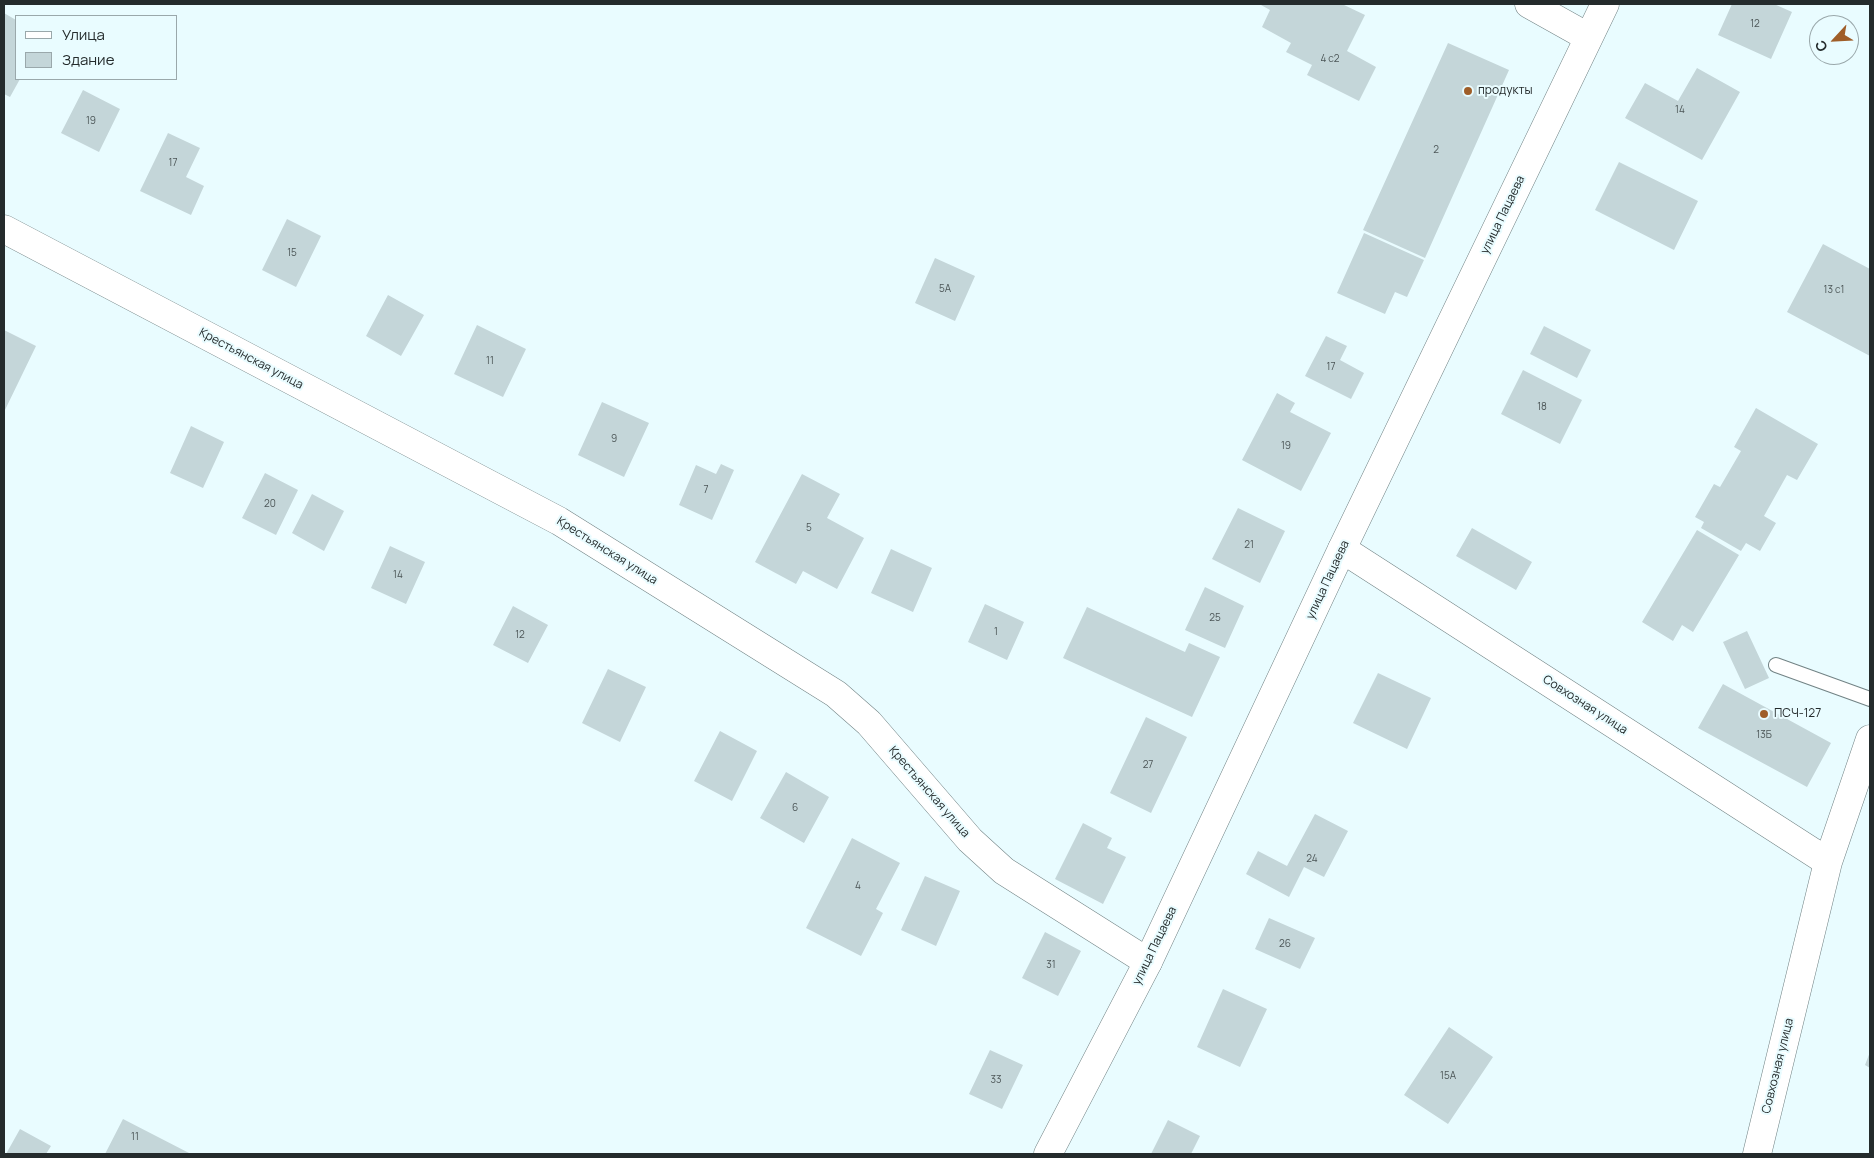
<!DOCTYPE html>
<meta charset="utf-8">
<style>
body{margin:0}
#map{position:relative;width:1874px;height:1158px;overflow:hidden;background:#e9fcff;font-family:Manrope,sans-serif}
canvas{display:block}
.frame{position:absolute;inset:0;border:5px solid #242b2c;pointer-events:none}
.legend{position:absolute;left:15px;top:15px;width:162px;height:65px;box-sizing:border-box;background:#e9fcff;border:1px solid #9aa8ab;margin:0;padding:6px 9px;list-style:none;font-size:15px;color:#242b2c}
.legend li{display:flex;align-items:center;gap:10px;height:25px}
.legend b{width:25px;border:1px solid #9aa8ab}
.north{position:absolute;left:1809px;top:15px;width:50px;height:50px;box-sizing:border-box;background:#e9fcff;border:1px solid #9aa8ab;border-radius:50%;rotate:245deg;font-size:14px;font-weight:700;line-height:20px;text-align:center;color:#242b2c}
.north::after{content:'';display:block;margin:auto;width:18px;height:22px;background:#9f5e29;clip-path:polygon(50% 0,100% 100%,50% 72%,0 100%)}
</style>
<div id="map">
<canvas width="1874" height="1158"></canvas>
<div class="frame"></div>
<ul class="legend">
<li><b style="height:6px;background:#fff"></b>Улица</li>
<li><b style="height:14px;background:#c4d6d9"></b>Здание</li>
</ul>
<div class="north">С</div>
</div>
<script>
const c = document.querySelector('canvas').getContext('2d');
c.lineJoin = 'round';
function fillPath(path, color) {
  c.fillStyle = color;
  c.fill(path, 'evenodd');
}
function stroke(path, color, width, dash) {
  c.strokeStyle = color;
  c.lineWidth = width;
  c.lineCap = dash ? 'butt' : 'round';
  c.setLineDash(dash || []);
  c.stroke(path);
}
function label(font, color, halo, rows, align = 'center') {
  c.font = font + ' Manrope,sans-serif';
  c.lineWidth = 4;
  c.setLineDash([]);
  c.textBaseline = 'middle';
  c.strokeStyle = halo;
  c.fillStyle = color;
  for (const [text, x, y, turn = 0] of rows) {
    c.save();
    c.translate(x, y);
    c.rotate((+turn || 0) * Math.PI / 180);
    c.textAlign = isNaN(turn) ? turn : align;
    if (halo) c.strokeText(text, 0, 0);
    c.fillText(text, 0, 0);
    c.restore();
  }
}
fillPath(new Path2D(`
 M1262,4H1342L1365,15L1347,51L1376,67L1359,101L1307,75L1312,65L1286,52L1291,43L1262,27L1270,10L1261,5Z
 M1732,4H1774L1792,12L1771,59L1718,35Z
 M4,13L16,20V79H20L10,97L4,94Z
 M1448,43L1509,70L1425,258L1363,230Z
 M1697,68L1740,92L1702,160L1625,118L1645,83L1678,101Z
 M83,90L120,109L99,152L61,133Z
 M168,133L200,148L186,177L204,186L191,215L140,191Z
 M1619,162L1698,201L1674,250L1595,210Z
 M287,219L321,236L296,287L262,270Z
 M1364,233L1424,260L1407,297L1395,292L1385,314L1337,293Z
 M1823,244L1870,269V356L1787,312Z
 M935,258L975,276L955,321L915,303Z
 M388,295L424,315L401,356L366,336Z
 M477,325L526,349L503,397L454,374Z
 M1544,326L1591,350L1577,378L1530,354Z
 M4,330L36,346L4,412Z
 M1326,336L1347,346L1340,360L1364,373L1351,399L1305,376Z
 M1523,370L1582,400L1560,444L1501,414Z
 M1277,393L1295,403L1290,412L1331,433L1301,491L1242,460Z
 M602,402L649,423L624,477L578,455Z
 M1756,408L1818,444L1797,480L1787,475L1764,516L1776,523L1760,551L1746,543L1741,551L1701,528L1704,522L1695,517L1714,484L1720,487L1741,451L1734,447Z
 M191,426L224,442L203,488L170,473Z
 M721,464L734,470L712,520L679,505L696,465L716,474Z
 M265,473L298,490L276,535L242,518Z
 M802,474L840,494L827,518L864,538L837,589L803,571L796,584L755,562Z
 M312,494L344,511L324,551L292,533Z
 M1238,508L1285,531L1260,583L1212,559Z
 M1472,528L1532,562L1516,590L1456,556Z
 M1697,530L1739,555L1693,632L1682,625L1673,641L1642,622Z
 M390,546L425,562L406,604L371,588Z
 M891,549L932,568L913,612L871,593Z
 M1205,587L1244,606L1225,648L1185,630Z
 M985,604L1024,622L1007,660L968,642Z
 M513,606L548,625L528,663L493,645Z
 M1087,607L1185,652L1189,643L1220,657L1192,717L1063,658Z
 M1747,631L1769,678L1745,689L1723,642Z
 M608,669L646,687L620,742L582,723Z
 M1378,673L1431,698L1407,749L1353,723Z
 M1723,684L1831,743L1807,787L1698,728Z
 M1146,717L1187,737L1151,813L1110,793Z
 M720,731L757,751L732,801L694,781Z
 M786,772L829,797L804,843L760,818Z
 M1315,814L1348,831L1324,877L1304,867L1289,897L1246,874L1258,851L1287,866Z
 M1083,823L1112,838L1107,848L1126,857L1103,904L1055,879Z
 M852,838L900,863L876,909L883,913L861,956L806,928Z
 M925,876L960,891L936,946L901,930Z
 M1269,918L1315,938L1300,969L1255,949Z
 M1045,932L1081,951L1058,996L1022,978Z
 M1223,989L1267,1009L1240,1067L1197,1047Z
 M1449,1027L1493,1057L1448,1124L1404,1095Z
 M990,1050L1023,1065L1002,1109L969,1094Z
 M1870,1052V1068L1865,1065Z
 M123,1119L191,1154H105Z
 M1168,1120L1200,1136L1191,1154H1151Z
 M20,1129L51,1146L46,1154H6Z`), '#c4d6d9');
const service = new Path2D(`
 M1776,665L1870,699`);
const minor = new Path2D(`
 M1529,4L1588,37
 M4,229L559,521L836,694L869,723L970,840L1004,871L1148,962
 M1342,549L1828,862
 M1757,1154L1828,862L1870,739`);
const tertiary = new Path2D(`
 M1048,1154L1148,962L1342,549L1605,4`);
stroke(service, '#728385', 16);
stroke(minor, '#728385', 29);
stroke(tertiary, '#728385', 29);
stroke(service, '#fff', 14);
stroke(minor, '#fff', 28);
stroke(tertiary, '#fff', 28);
for (const [x, y, r, color] of [
 [1468,91,5,"#9f5e29"],
 [1764,714,5,"#9f5e29"]
]) {
  const dot = new Path2D();
  dot.arc(x, y, r, 0, 2 * Math.PI);
  c.fillStyle = color;
  c.fill(dot);
  stroke(dot, '#e9fcff', 2);
}
label('10px', '#4c5657', null, [
 ["12",1755,24],
 ["4 с2",1330,59],
 ["14",1680,110],
 ["19",91,121],
 ["2",1436,150],
 ["17",173,163],
 ["15",292,253],
 ["5А",945,289],
 ["13 с1",1834,290],
 ["11",490,361],
 ["17",1331,367],
 ["18",1542,407],
 ["9",614,439],
 ["19",1286,446],
 ["7",706,490],
 ["20",270,504],
 ["5",809,528],
 ["21",1249,545],
 ["14",398,575],
 ["25",1215,618],
 ["1",996,632],
 ["12",520,635],
 ["13Б",1764,735],
 ["27",1148,765],
 ["6",795,808],
 ["24",1312,859],
 ["4",858,886],
 ["26",1285,944],
 ["31",1051,965],
 ["15А",1448,1076],
 ["33",996,1080],
 ["11",135,1137]
]);
label('12px', '#242b2c', '#e9fcff', [
 ["продукты",1478,91],
 ["ПСЧ-127",1774,714]
], 'left');
label('12px', '#242b2c', '#e9fcff', [
 ["улица Пацаева",1503,215,-64],
 ["Крестьянская улица",251,359,28],
 ["Крестьянская улица",607,551,32],
 ["улица Пацаева",1328,580,-65],
 ["Совхозная улица",1585,705,33],
 ["Крестьянская улица",929,792,49],
 ["улица Пацаева",1155,946,-64],
 ["Совхозная улица",1778,1066,-76]
]);
</script>
